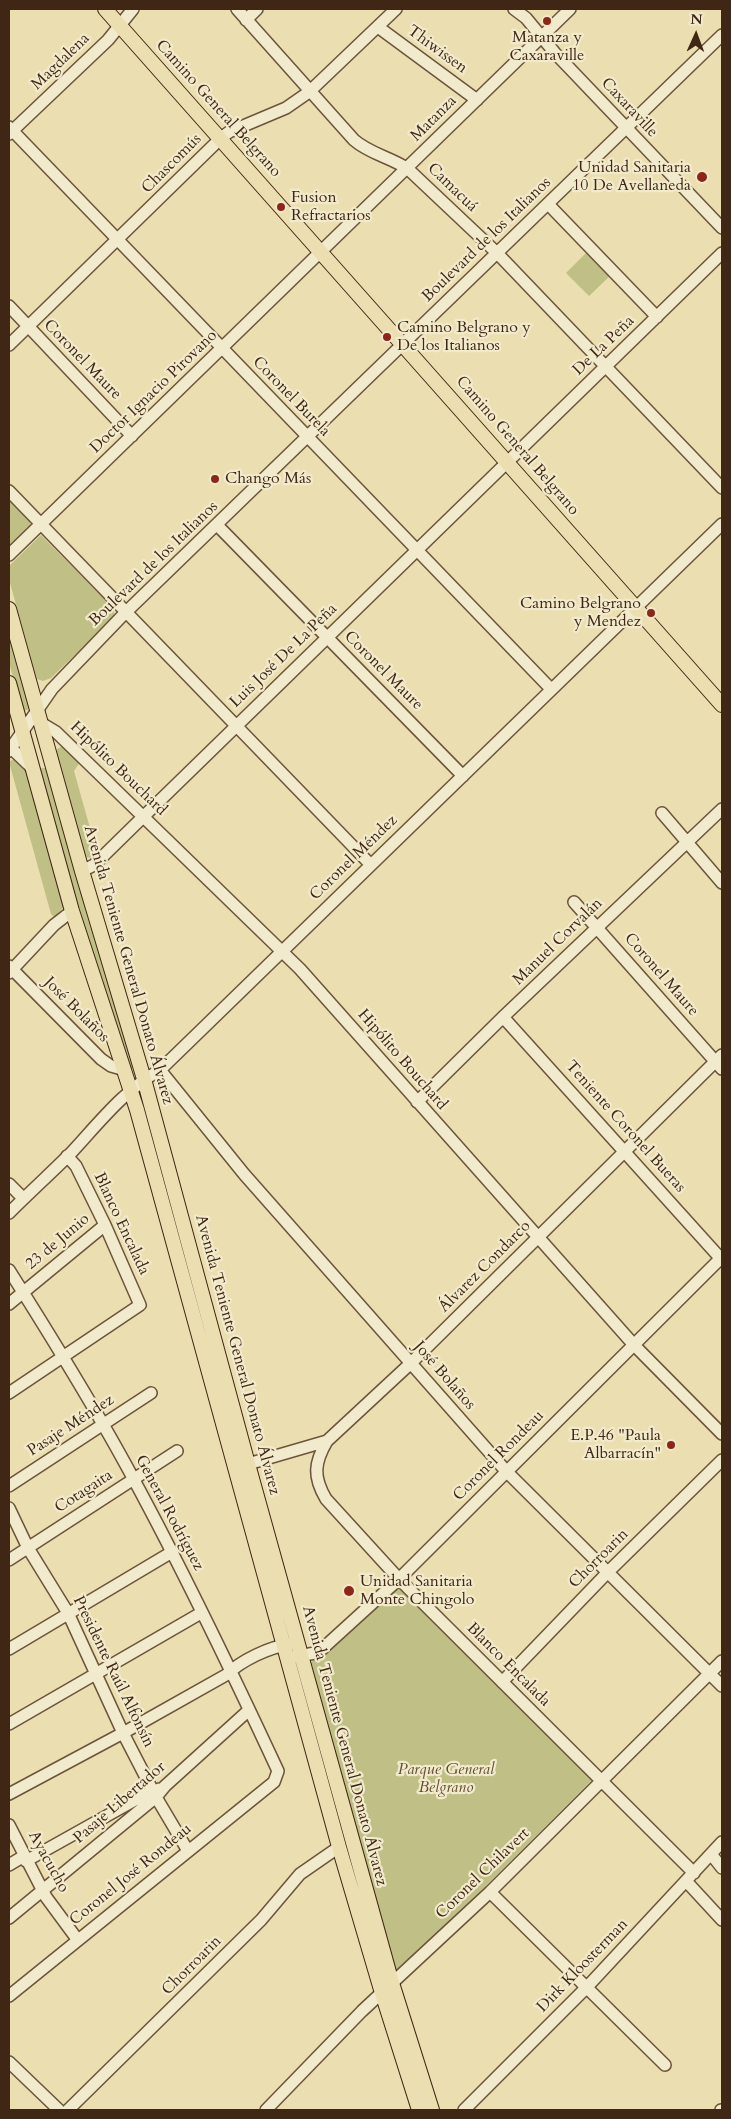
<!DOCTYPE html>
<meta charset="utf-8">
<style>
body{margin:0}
#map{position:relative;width:731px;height:2119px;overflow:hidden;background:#ebdeb1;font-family:Cardo,serif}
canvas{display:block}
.frame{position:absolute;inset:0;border:10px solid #402614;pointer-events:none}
.north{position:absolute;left:671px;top:10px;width:50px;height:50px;-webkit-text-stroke:4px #f2eacc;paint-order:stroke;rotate:2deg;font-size:14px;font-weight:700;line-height:20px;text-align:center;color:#402614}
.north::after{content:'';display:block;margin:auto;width:18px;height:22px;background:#402614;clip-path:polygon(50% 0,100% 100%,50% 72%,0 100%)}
</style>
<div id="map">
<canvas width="731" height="2119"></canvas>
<div class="frame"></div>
<div class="north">N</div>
</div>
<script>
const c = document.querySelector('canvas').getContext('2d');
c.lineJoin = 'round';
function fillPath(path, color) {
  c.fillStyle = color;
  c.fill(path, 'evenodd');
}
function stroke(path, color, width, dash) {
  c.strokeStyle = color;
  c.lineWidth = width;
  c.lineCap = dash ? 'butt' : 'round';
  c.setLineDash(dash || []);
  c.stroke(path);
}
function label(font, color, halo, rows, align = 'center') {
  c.font = font + ' Cardo,serif';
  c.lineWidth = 4.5;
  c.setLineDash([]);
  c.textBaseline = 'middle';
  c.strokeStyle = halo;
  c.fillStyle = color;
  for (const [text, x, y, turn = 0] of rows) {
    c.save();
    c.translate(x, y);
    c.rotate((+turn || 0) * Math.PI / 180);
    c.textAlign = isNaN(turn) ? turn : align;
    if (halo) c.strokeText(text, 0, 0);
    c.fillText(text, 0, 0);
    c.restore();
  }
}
fillPath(new Path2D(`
 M587,252L611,275L589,296L566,273Z
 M9,498C17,507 33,517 31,530L9,548Z
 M41,535L114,609V617L51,678L43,681L37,679L35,674L9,579V566Z
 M9,629L31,709L23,711L22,708L9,663Z
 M63,746L80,762L74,771L97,853L93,858L84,857L56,753L57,749Z
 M12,760H16L27,770L64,906L55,918L51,914L9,762Z
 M42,768H45L48,772L135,1068L131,1067L79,909L40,770Z
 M400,1585L592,1780L393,1978L308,1665Z`), '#bfbf86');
const minor = new Path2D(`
 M237,9L354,140C370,154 390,157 408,169L497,253L722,488
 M514,9L526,18L555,53L722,228
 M246,20L257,9
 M378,27L477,100
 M9,127L551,689
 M9,134L108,40L133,9
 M548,204L657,317
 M9,306L132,436
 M9,345L221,138L229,132L286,108L309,92L396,9
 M9,491L370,864
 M217,525L463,776
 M9,555L570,9
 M41,723L56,732L300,969L634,1345L722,1434
 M9,746L32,768
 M9,751L52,689L125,613L722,35
 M662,813L722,883
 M82,871L94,865L144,816L722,253
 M574,902L722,1069
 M9,966L101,1059L111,1066L125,1070
 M9,973L54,925L72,911
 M503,1017L722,1260
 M160,1070L244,1174L506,1471L722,1686
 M417,1102L503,1017L722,809
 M9,1184L23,1198
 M9,1213C29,1193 50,1174 70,1154C98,1124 124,1090 160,1070L722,524
 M9,1270C52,1338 95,1407 133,1478C185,1574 232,1672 278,1771L274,1782L9,1996
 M9,1304L105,1225
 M9,1393L140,1305L105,1225L76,1166L67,1156
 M327,1441C314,1463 313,1477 326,1499L399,1579L694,1873
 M248,1464L327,1441L411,1363L722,1055
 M9,1486L151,1393
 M9,1508L28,1548L68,1613L123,1733L156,1797L188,1851
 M9,1560L177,1451
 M9,1649L172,1552
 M293,1657L315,1653L321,1650L399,1579L722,1257
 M502,1682L608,1572L722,1460
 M9,1724L201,1613
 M9,1794L123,1733L226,1675C242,1660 269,1647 291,1644
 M9,1825L46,1897L77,1939
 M711,1854L722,1868
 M26,1861L144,1795L159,1789
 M9,1865L24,1856
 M686,1881L722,1920
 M490,1892L665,2065
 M9,1918L156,1797L165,1786L249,1710
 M9,2062L59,2110
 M68,2110L261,1920L300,1874L339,1847
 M266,2110L362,2011L490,1892L722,1661
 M464,2110L587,1987L722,1842
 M721,2110H722`);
const major = new Path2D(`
 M105,9L722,705
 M9,609L82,871L144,1079L248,1464L392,1983L432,2110
 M9,683L72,911L137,1110L339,1847L382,1993L419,2110`);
stroke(minor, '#6b543b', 14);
stroke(major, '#402614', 16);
stroke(minor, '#f2eacc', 11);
stroke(major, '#ebdeb1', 14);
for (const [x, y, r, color] of [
 [547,21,5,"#8f2418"],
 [702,177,6,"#8f2418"],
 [281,207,5,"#8f2418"],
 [387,337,5,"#8f2418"],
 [215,479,5,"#8f2418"],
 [651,613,5,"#8f2418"],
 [671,1445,5,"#8f2418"],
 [349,1591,6,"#8f2418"]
]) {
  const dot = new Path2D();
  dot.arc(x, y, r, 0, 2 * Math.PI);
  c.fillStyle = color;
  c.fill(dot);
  stroke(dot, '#f2eacc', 2);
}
label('16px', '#402614', '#f2eacc', [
 ["Matanza y",547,38,"center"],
 ["Caxaraville",547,56,"center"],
 ["Unidad Sanitaria",691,168,"right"],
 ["10 De Avellaneda",691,186,"right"],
 ["Fusion",291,198],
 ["Refractarios",291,216],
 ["Camino Belgrano y",397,328],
 ["De los Italianos",397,346],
 ["Chango Más",225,479],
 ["Camino Belgrano",641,604,"right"],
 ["y Mendez",641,622,"right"],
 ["E.P.46 \"Paula",661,1436,"right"],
 ["Albarracín\"",661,1454,"right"],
 ["Unidad Sanitaria",360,1582],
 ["Monte Chingolo",360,1600]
], 'left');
label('16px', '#402614', '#f2eacc', [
 ["Thiwissen",437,50,36],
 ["Magdalena",61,62,-44],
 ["Caxaraville",629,108,47],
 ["Camino General Belgrano",218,109,48],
 ["Matanza",434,119,-45],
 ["Chascomús",172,164,-45],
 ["Camacuá",452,188,44],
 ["Boulevard de los Italianos",487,240,-44],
 ["De La Peña",604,346,-44],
 ["Coronel Maure",82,360,46],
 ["Doctor Ignacio Pirovano",154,392,-44],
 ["Coronel Burela",291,397,46],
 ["Camino General Belgrano",517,446,49],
 ["Boulevard de los Italianos",154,564,-44],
 ["Luis José De La Peña",284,656,-44],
 ["Coronel Maure",383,671,45],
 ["Hipólito Bouchard",118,769,44],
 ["Coronel Méndez",354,858,-44],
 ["Manuel Corvalán",558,942,-44],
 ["Avenida Teniente General Donato Álvarez",128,965,74],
 ["Coronel Maure",661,975,49],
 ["José Bolaños",76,1010,45],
 ["Hipólito Bouchard",402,1060,49],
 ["Teniente Coronel Bueras",625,1127,48],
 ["Blanco Encalada",121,1224,65],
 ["23 de Junio",58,1242,-40],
 ["Álvarez Condarco",485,1267,-45],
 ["Avenida Teniente General Donato Álvarez",237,1355,75],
 ["José Bolaños",444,1376,49],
 ["Pasaje Méndez",71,1426,-33],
 ["Coronel Rondeau",499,1456,-45],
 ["Cotagaita",84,1492,-33],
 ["General Rodríguez",169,1513,62],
 ["Chorroarin",599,1559,-45],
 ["Blanco Encalada",508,1665,45],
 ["Presidente Raúl Alfonsín",113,1672,64],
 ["Avenida Teniente General Donato Álvarez",344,1746,75],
 ["Pasaje Libertador",120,1803,-41],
 ["Ayacucho",48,1862,61],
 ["Coronel Chilavert",483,1874,-44],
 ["Coronel José Rondeau",131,1875,-39],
 ["Chorroarin",192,1966,-45],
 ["Dirk Kloosterman",583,1966,-46]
]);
label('italic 16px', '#604c30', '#f2eacc', [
 ["Parque General",446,1770],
 ["Belgrano",446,1788]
]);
</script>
